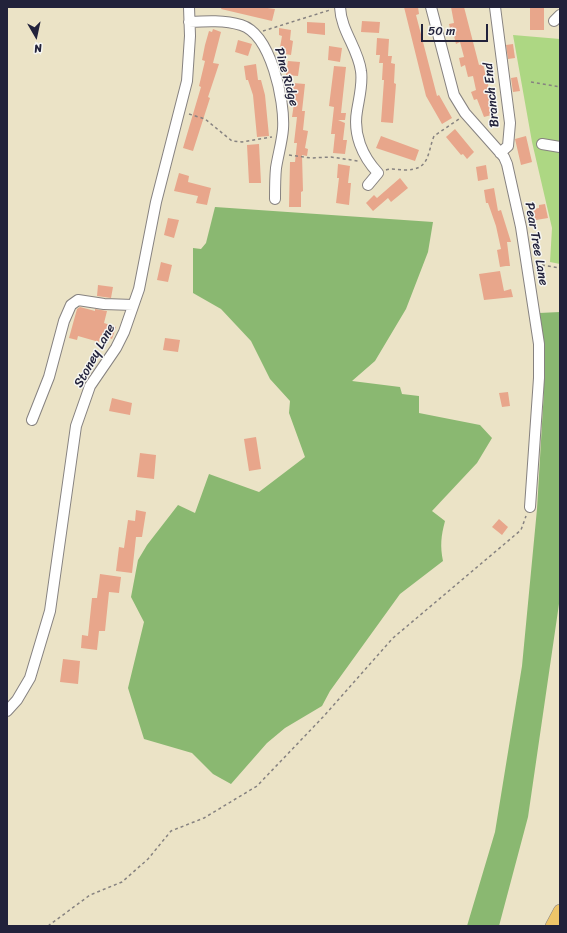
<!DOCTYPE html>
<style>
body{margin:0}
#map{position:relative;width:567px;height:933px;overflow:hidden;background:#ebe3c6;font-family:Sriracha,sans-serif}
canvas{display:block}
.frame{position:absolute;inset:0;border:8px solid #22223b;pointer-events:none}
.north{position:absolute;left:16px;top:16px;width:40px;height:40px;-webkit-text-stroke:3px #f6f6f2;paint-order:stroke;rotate:171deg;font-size:11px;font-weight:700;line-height:16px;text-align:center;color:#22223b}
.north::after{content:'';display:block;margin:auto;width:14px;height:18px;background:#22223b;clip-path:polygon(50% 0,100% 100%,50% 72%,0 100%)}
.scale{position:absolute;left:421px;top:24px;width:67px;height:18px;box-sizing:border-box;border:2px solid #22223b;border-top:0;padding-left:5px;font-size:12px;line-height:14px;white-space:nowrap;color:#22223b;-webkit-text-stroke:3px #f6f6f2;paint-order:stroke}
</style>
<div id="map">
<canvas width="567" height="933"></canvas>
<div class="frame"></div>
<div class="north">N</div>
<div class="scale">50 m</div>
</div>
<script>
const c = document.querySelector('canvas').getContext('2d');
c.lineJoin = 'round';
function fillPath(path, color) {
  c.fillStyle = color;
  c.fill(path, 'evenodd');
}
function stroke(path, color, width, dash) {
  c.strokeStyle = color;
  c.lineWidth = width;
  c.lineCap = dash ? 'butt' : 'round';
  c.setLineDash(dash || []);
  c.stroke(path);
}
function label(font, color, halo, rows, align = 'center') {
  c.font = font + ' Sriracha,sans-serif';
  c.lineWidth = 3;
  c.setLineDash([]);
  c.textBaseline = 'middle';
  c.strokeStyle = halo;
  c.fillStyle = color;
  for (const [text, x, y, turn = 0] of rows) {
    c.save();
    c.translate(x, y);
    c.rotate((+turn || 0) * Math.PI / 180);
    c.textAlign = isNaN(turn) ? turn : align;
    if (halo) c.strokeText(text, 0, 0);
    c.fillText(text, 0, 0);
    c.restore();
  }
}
fillPath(new Path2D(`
 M513,35L560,39V264L550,262L552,228L532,142Z`), '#add783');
fillPath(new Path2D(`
 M215,207L433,222L428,252L406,309L375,361L352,381L400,387L402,394L419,396V413L480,425L492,438L477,463L432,511L445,521C441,536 440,546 443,561L400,594L330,691L322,706L285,728L267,743L231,784L213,774L192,753L144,739L128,688L144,622L131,597L138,560L147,545L178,505L195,513L209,474L259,492L305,457L289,413L290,401L270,379L251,341L221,309L193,293V248L201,249L206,243Z
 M560,312V597L528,817L499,926H467L495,832L522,666L537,509L544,390L539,313Z`), '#8ab871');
fillPath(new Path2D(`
 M222,7H260L275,9L272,21L221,9Z
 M404,7H418L419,14L416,15L437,96L439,95L452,118L442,124L426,96Z
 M451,7H464L479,65L483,64L495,114L484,117L477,99L474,100L471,92L476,90L473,76L468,77L465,65L461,67L459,58L464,57L460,42L456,44L453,32H451L449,24L454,23Z
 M530,7H544V30H530Z
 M362,21L380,22L379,33L361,32Z
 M307,22L325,23V35L307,33Z
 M279,28L291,30L290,40L293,41L291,55L279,53L282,36L279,35Z
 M213,29L221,32L213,63L219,64L208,97L210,98L193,151L183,148L201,87L199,86L205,61L202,60L205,45L209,31L212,32Z
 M377,38L389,39L388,56H392L391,63L395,64L394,83L396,84L393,123L381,122L384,80H382L383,63H379L380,55H376Z
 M238,40L252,44L248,56L235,52Z
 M513,44L515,58L508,59L506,45Z
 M329,46L342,48L340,62L328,60Z
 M288,61L300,62L298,76L286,75Z
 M256,64L258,80H261L265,95L269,136L257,137L253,95L248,80H246L244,66Z
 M334,66L346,67L341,113H346L345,120H338L345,123L343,140H347L345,154L333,153L335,134H331L334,107L329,106Z
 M517,77L520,91L513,92L511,78Z
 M293,83L305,84L302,111H305L303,130L308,131L305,148L308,149L307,156L302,155L303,191L301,192V207H289L290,162H295L297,143H294L297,117H292L295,97H291Z
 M455,129L474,152L467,159L463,154L461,155L446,137Z
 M381,136L419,150L415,161L376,148Z
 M526,136L532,162L521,165L515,139Z
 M259,144L261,183H249L247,145Z
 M338,164L350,166L348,183H351L349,205L336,203L339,178H337Z
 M486,165L488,179L478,181L476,167Z
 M179,173L189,176L188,182L211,188L207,205L196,203L198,196L174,191Z
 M400,178L408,188L391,202L388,198L373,211L366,203L374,195L377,198Z
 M494,188L498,211L501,210L511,242H507L510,266H506L500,267L497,250L501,249L496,226L488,203H486L484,190Z
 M545,204L548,218L530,221L528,210L539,208V205Z
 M168,218L179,220L174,238L164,235Z
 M161,262L172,265L168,282L157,280Z
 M500,271L504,291L511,289L513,297L484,300L479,274Z
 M98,285L113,287L111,298L97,296Z
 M80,307L95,311V309L107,311L104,323L116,327L112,339L101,335L99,342L78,336L77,340L69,338L77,309Z
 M165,338L180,340L178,352L163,350Z
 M508,392L510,406L502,407L499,393Z
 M112,398L132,403L130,415L109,411Z
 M256,437L261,469L249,471L244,439Z
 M140,453L156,455L154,479L137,477Z
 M136,510L146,512L142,537H136L132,573L116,571L119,547L124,548L128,520L135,521Z
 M499,519L508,527L502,535L492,527Z
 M100,574L121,577L119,593L109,592L105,631H99L97,650L81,648L82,635L88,636L92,598H97Z
 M63,659L80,661L78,684L60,682Z`), '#e8a68b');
const minor = new Path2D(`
 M340,7C341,31 358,48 361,71C363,84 359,98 357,111C353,134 362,156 378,173L368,185
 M431,7L454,95L465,113L504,157L507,164L521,227L539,344V378L530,507
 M495,7L510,123L508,146L500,153
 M554,21L560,15
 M189,22C206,21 225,20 241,25C271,34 285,101 283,129C282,142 278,155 276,168C275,178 275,189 275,199
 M542,144L560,147
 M32,420L49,377L64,321L71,305L78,300L104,304L133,305
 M7,711L17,700L30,678L50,611L76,426L90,386L116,348L124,332L139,289L156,202L187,81L190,36L189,7`);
const major = new Path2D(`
 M552,926L560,911`);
stroke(minor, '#868280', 12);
stroke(major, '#868280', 14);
stroke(new Path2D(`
 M263,31L330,10
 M531,82L560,87
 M189,114L205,119L232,141L242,142L272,137
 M289,155L311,158L331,157L358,161
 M386,170C392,168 399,170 405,170C430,170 427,154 434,136L459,119
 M536,264L560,268
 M48,926L90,895L122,882L148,859L171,831L204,818L257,786L323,717L393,638L521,530L526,516`), '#868280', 1.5, [3, 3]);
stroke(minor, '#fff', 10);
stroke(major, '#eec569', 13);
label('13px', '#22223b', '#f6f6f2', [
 ["Pine Ridge",286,77,75],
 ["Branch End",492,95,-96],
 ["Pear Tree Lane",536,244,80],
 ["Stoney Lane",95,356,-61]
]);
</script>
